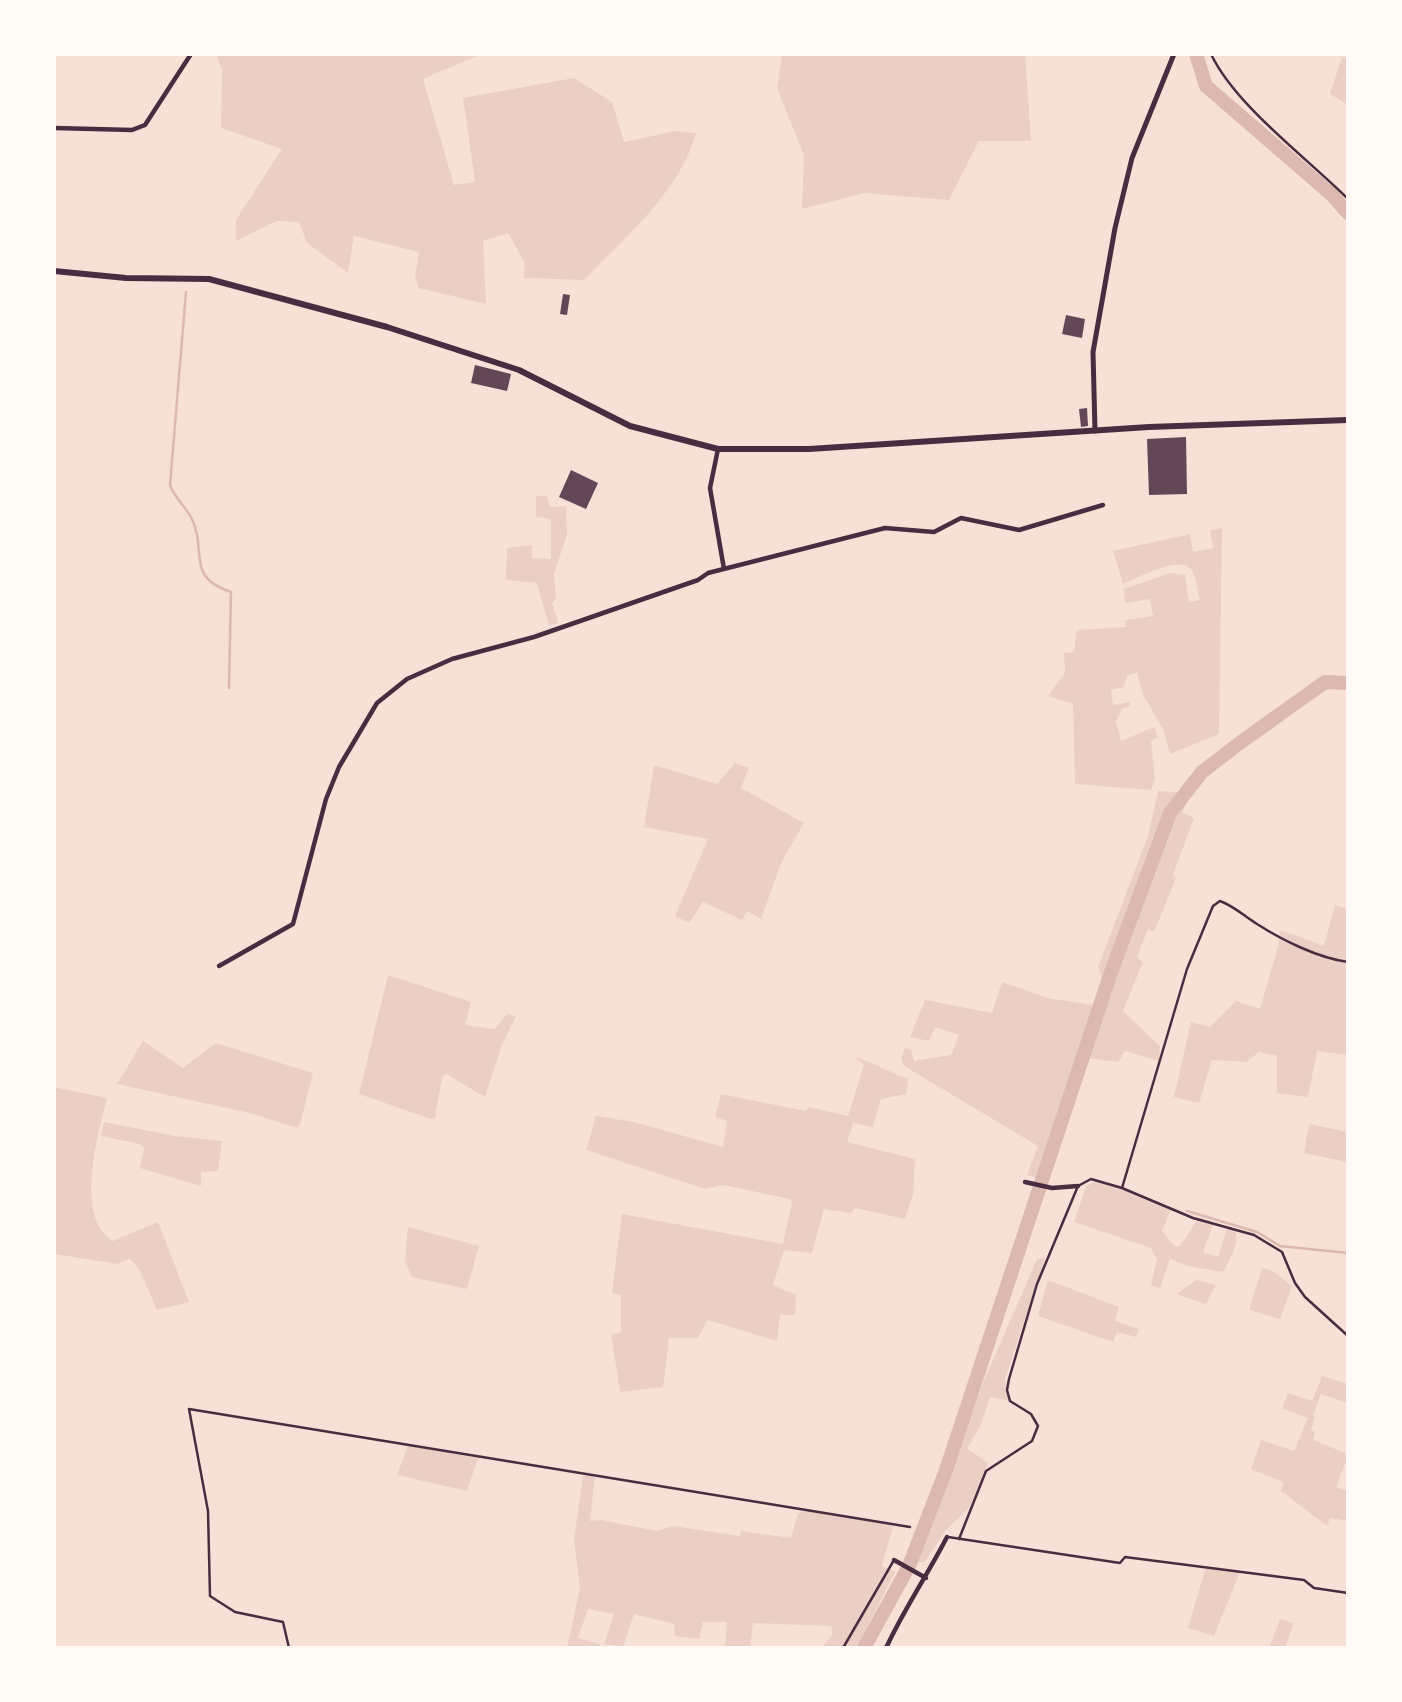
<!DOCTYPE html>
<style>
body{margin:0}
#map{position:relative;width:1402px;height:1702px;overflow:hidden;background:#f7e1d7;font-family:"Libre Baskerville",serif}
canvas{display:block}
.frame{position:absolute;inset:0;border:56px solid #fffaf5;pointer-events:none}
</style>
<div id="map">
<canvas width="1402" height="1702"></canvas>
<div class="frame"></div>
</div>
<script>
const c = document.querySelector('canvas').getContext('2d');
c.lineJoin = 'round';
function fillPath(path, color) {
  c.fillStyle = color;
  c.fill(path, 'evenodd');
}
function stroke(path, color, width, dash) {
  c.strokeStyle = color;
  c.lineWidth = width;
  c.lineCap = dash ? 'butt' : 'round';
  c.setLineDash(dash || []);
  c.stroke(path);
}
fillPath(new Path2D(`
 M216,54H481L423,79L454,185L475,182L463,98L574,78L612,102L624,142L676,131L696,133C680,192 625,237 584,280L524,278L525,263L508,233L483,241L486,304L419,288L415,278L419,252L354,236L348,273L307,243L299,222L277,221L236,241V220L282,149L221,128L222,69Z
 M782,54H1025L1031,141H979L949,200L864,193L802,209L804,155L777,88Z
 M1342,57L1348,58V105L1330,94Z
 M536,496H547L550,507L566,506L567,534L554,574L556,599L552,603L558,623L549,626L537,583L506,580L507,548L532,545V558L551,559V519L536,517Z
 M1222,528L1219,734L1170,754L1163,729L1143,695L1137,672L1127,676L1124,687L1111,690L1113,705L1129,702L1130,706L1122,709L1116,721L1121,741L1154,727L1158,736L1151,742L1155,779L1151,790L1075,784L1073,704L1048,696L1065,673L1064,653L1074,652L1077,630L1126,627L1125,620L1153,616L1150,599L1125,603L1124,589L1170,573L1185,575L1189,602L1200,600C1197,591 1197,579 1192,571C1182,553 1138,578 1123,584L1113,551L1190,534L1193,552L1213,548L1210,530Z
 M735,763L749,768L741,788L804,823L781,863L761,919L747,911L742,920L703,902L689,923L675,916L708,839L644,827L654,765L717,784Z
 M1158,791L1192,793L1182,812L1194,818L1173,875L1176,878L1154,932L1148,929L1137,957L1143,962L1123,1011L1160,1046L1159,1061L1125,1051L1118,1062L1087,1058L1039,1178L1027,1175L1038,1146L904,1066L901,1059L905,1048L911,1050L914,1061L951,1055L959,1035L935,1027L929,1041L910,1037L925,1000L992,1013L1002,982L1048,998L1093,1005L1103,979L1098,967L1148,836Z
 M1335,905L1348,909L1347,1055L1317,1051L1308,1097L1277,1093V1056L1259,1052L1246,1062L1212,1060L1199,1103L1174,1097L1191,1022L1210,1027L1236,1001L1260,1009L1279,943L1280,930L1324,946Z
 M388,975L471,1002L465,1025L495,1029L507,1014L516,1016L501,1047L485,1097L446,1074L442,1077L435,1118L431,1119L359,1094Z
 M143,1041L183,1068L213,1045L219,1044L313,1073L300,1124L297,1128L250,1113L117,1084Z
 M854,1056L908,1079L906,1094L881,1099L873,1127L853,1123L847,1142L915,1159L913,1194L905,1219L855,1208L851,1213L824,1209L812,1253L784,1250L773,1285L796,1295L795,1315H780L777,1341L708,1320L698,1338H669L663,1387L620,1392L611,1334L621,1333V1295L612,1293L622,1214L783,1244L792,1202L790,1199L723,1185L705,1189L586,1150L596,1116L634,1122L723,1147L727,1121L715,1117L721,1094L806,1111L808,1107L848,1116L864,1065Z
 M54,1087L107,1098C98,1133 74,1218 113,1241L158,1222L189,1302L157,1310L139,1269L130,1259L118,1264L54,1254Z
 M104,1122L175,1136L222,1141L218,1171L201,1172V1186L140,1168L144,1149L140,1144L101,1136Z
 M1309,1124L1348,1132V1162L1304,1153Z
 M1096,1180L1120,1186L1171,1209L1162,1231L1174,1246H1180L1199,1217L1214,1222L1203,1252L1218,1257L1228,1226L1235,1229C1240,1242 1230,1260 1223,1272L1192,1267L1170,1259L1160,1288L1151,1285L1157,1259L1151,1248L1074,1222L1086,1187Z
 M408,1227L479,1246L467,1289L412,1277L405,1261Z
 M1045,1258L1005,1379L1009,1401L990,1397L980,1427L967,1448L988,1463L969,1508L945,1531L925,1562H916L937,1513L983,1383L1037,1259Z
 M1262,1268L1273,1271L1292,1286L1280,1319L1249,1310Z
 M1048,1280L1119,1307L1115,1321L1139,1329L1136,1337L1117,1332L1113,1342L1038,1316Z
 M1197,1280L1216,1285L1206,1304L1176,1294Z
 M1322,1376L1348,1384V1403L1321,1394L1313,1416L1315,1417L1311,1430L1315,1432L1313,1440L1348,1454V1465L1345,1464L1336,1487L1348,1491V1521L1330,1518L1327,1526L1281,1491L1283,1482L1251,1469L1261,1440L1294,1451L1308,1418L1282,1408L1288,1393L1312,1401Z
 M408,1446L478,1458L467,1491L397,1475Z
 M583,1476H595L590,1521L601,1520L657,1531L673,1526L740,1536L741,1531L791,1538L798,1514L806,1510L893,1526L882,1566L895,1572L857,1648H822L833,1633L831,1626L753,1623L750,1648H725L727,1622H703L699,1639L675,1636L674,1624L634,1614L623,1647L604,1644L614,1614L588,1609L578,1638L600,1644L599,1648H567L580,1588L574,1540Z
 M1206,1567L1240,1572L1214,1636L1188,1628Z
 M1280,1619L1294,1623L1285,1648H1269Z`), '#ebcfc5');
stroke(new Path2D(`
 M186,292L170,485C175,498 184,505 191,517C208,549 184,577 231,592L229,688
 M1187,1211L1257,1232L1280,1246L1348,1253`), '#dcb8b0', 2.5);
stroke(new Path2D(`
 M1196,54L1206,86L1332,195L1348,213
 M864,1648L909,1566L946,1470L1110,975L1170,813L1202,772L1241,742L1325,682L1348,683`), '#dcb8b0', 14);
fillPath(new Path2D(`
 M563,294L570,295L567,315L560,314Z
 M1066,315L1085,319L1082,338L1062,334Z
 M475,365L511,374L507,391L471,383Z
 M1087,408L1088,426L1081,427L1079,409Z
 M1186,437L1187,494L1149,495L1147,439Z
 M571,470L598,483L586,509L559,497Z`), '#644757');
stroke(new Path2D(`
 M1211,54C1235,105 1307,158 1348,199
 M1122,1188L1187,969L1213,906L1220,901C1234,906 1244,916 1257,924C1282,940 1318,958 1348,962
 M948,1537L1120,1563L1125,1557L1304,1580L1314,1588L1348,1593
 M959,1539L986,1471L1032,1441L1038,1426L1031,1414L1010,1401L1007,1390L1009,1379L1037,1284L1078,1186L1091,1179L1122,1188L1193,1218L1254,1235L1282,1252L1295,1283L1305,1297L1348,1336
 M289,1648L283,1622L235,1612L210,1596L208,1511L189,1409L910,1527
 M843,1648L894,1560`), '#4a2c40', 2.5);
stroke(new Path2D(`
 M54,128L132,130L145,125L191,54
 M718,449L710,488L724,569
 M219,966L293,924L326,799L339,767L377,703L407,679L452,659L534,637L698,580L708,573L885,528L934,532L961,518L1019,530L1103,505
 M1025,1182L1052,1188L1078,1186
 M894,1560L926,1578
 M886,1648C904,1609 928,1574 947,1537`), '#4a2c40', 4.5);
stroke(new Path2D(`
 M1095,431L1093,352L1115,228L1132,158L1174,54`), '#4a2c40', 5);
stroke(new Path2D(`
 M54,271L126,278L209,279L387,327L519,370L630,426L718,449H809L1149,427L1348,420`), '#4a2c40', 6);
</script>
